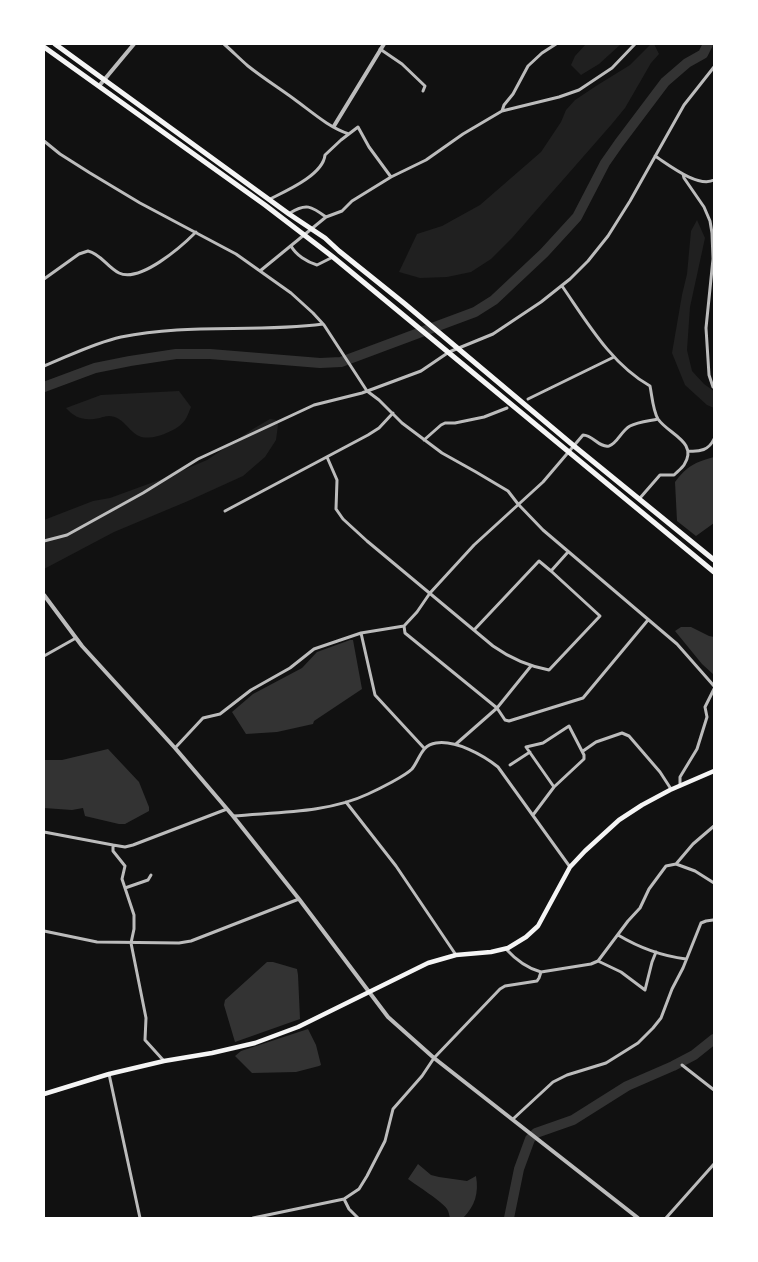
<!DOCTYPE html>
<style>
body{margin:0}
#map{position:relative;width:758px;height:1262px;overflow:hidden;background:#111;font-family:"IBM Plex Sans",sans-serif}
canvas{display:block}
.frame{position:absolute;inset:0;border:45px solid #fff;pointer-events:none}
</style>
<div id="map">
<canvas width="758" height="1262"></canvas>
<div class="frame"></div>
</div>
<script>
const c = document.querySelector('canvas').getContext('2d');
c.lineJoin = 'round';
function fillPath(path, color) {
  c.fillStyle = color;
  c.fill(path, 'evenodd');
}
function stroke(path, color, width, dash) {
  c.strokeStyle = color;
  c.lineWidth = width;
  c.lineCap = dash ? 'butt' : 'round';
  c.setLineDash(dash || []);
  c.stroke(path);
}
fillPath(new Path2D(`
 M586,44H621L599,64L581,75L571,65L575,56Z
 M651,44H654L659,54L651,63L625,108L611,125L512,238L491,259L471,272L447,277L420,278L399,272L417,234L442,226L480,205L541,152L561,122L566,110L575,100L596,86L630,65Z
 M697,220L705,238L690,307L687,350L692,371L704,384L714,391V408L707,405L685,385L672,353L682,295L687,274L691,231Z
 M179,391L191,407C189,411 188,416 185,420C179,430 151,442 139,436C128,431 123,416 109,416C108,416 101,417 100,418C85,421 76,419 66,408L101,395Z
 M270,419L276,420L278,425L276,440L265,457L243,476L188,501L114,532L44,569V520L93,501L110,498L162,479L207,460L253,429Z`), '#202020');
fillPath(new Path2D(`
 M714,457V523L696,536L677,521L675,482C688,465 694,463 714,457Z
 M681,627H691L709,636L714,637V675L702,664L675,631Z
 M350,640H353L362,689L314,721L313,724L277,732L246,734L232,712L253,694L302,668L317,652Z
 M108,749L139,782L149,807V811L125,824H119L85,816L83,808L72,810L44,808V760H62Z
 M267,962H273L297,969L298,975L300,1019L235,1042L224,1005L225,1000Z
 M308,1029L316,1045L321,1065L319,1066L296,1072L252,1073L235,1056L241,1051Z
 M418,1164L431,1175L439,1177L467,1181L476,1176C479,1193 475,1206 463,1218H450C449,1215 449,1212 447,1209C443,1202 416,1185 408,1179Z`), '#333');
stroke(new Path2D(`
 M44,387L95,368L130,361L176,354H210L320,363L341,362L475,312L494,300L544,253L577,217L605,163L619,143L665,82L687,63L703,54L708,44
 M509,1218L519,1169L530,1139L536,1133L573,1120L627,1086L673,1066L694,1055L714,1039`), '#333', 10);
stroke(new Path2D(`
 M224,44C232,51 240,59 248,66C263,78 279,88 294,99C312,112 328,127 349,134
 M380,49L402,64L425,86L423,91
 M502,111L504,105L513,94L528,66L542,53L556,44
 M44,141L60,154L90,173L140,203L236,254L291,293L313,313L324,325L367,391L379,400L402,423L442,453L476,472L508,491L518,504L543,530L677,644L714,686
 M655,156C669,165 698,188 714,180
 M683,174L684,178L704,207L710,221L712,233L713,259L706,328L709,375L713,387
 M270,199C286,191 323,175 325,155L341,140L358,127L369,147L391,177
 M290,213C306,203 311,206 326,217
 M291,246C296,255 307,262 317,265L333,257
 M260,271L326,217L342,211L352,201L391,177L426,160L463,134L502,111L559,97L579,90L612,68L635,44
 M44,279L79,254L88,251C101,254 107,267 119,273C140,283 181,247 196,232
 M562,286C587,322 611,364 650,386C652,396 653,411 658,419C668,434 699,442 684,465C682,468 677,472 674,475H660L640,498
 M44,366C69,356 94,343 121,337C187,323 256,333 323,324
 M528,399L614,357
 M424,440L441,425L445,423H455L484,417L507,408
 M688,451C700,452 709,450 714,439
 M327,457L337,480L336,509L343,519L367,541L493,646C510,658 528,666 549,670L600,616L551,571L568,552
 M225,511L368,435L379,428L393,413
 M44,541L67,535L143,493L198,459L314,405L362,393L421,371L449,352L493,334L541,302L570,279L588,261L608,236L630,201L684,105L714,67
 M404,626L405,633L497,708L505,720L509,721L583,698L648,620
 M474,630L539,561L551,571
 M361,633L375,695L424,748
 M44,656L76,638
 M456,744L497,708L531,666
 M175,748L203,718L220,714L251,690L290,668L314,649L361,633L404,626L417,612L430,593L474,545L543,482L583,435C593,435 599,448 609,446C617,444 621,431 630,426C638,422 649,421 658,419
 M583,751L596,742L622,733L629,736L660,772L671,789
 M510,765L530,752
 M680,786V777L697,749L707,717L705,707L714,689
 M346,802L396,866L456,955
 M533,815L554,787L584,759V755L569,726L543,743L526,747L554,787
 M233,816C277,812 328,813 368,794C379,789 405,776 412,769C420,759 421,745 436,743C456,740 483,755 498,767L570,867
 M44,832L113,845
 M676,864L693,844L714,826
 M125,888L148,880L151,875
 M44,931L97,942L179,943L191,941L299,899
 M618,935C638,947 662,956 686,959
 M506,949C516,960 526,968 541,972L591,964L598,961L628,921L640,908L649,889L666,866L676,864L695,871L714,883
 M598,961L621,972L645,990L652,962L656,952
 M164,1061L145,1040L146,1018L131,943L134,929V915L122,879L125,866L113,851V845L125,847L133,845L227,809
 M682,1065L714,1090
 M109,1074L140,1218
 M513,1119L553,1082L567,1075L606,1063L638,1043L653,1028L661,1018L672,989L683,968L701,923L706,921L713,920
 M344,1199L349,1209L358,1218
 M253,1218L344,1199L359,1189L367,1176L385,1141L393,1109L422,1076L434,1058L500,989L505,986L537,981L539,978L541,972
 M666,1218L714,1164`), '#bcbcbc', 3);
stroke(new Path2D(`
 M99,86L134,44
 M334,126L384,44
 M44,595L82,646L175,748L233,816L299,899L388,1017L434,1058L638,1218`), '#bcbcbc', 4);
stroke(new Path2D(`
 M44,1094L109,1074L164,1061L212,1053L255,1043L298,1027L428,963L456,955L491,952L508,948L526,937L538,926L570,867L585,851L619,820L642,805L670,790L714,771`), '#f5f5f5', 4.5);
stroke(new Path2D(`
 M55,44L289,214L325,238L339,251L405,304L574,446L714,560
 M44,47L265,205L333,257L714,572`), '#f5f5f5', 5);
</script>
